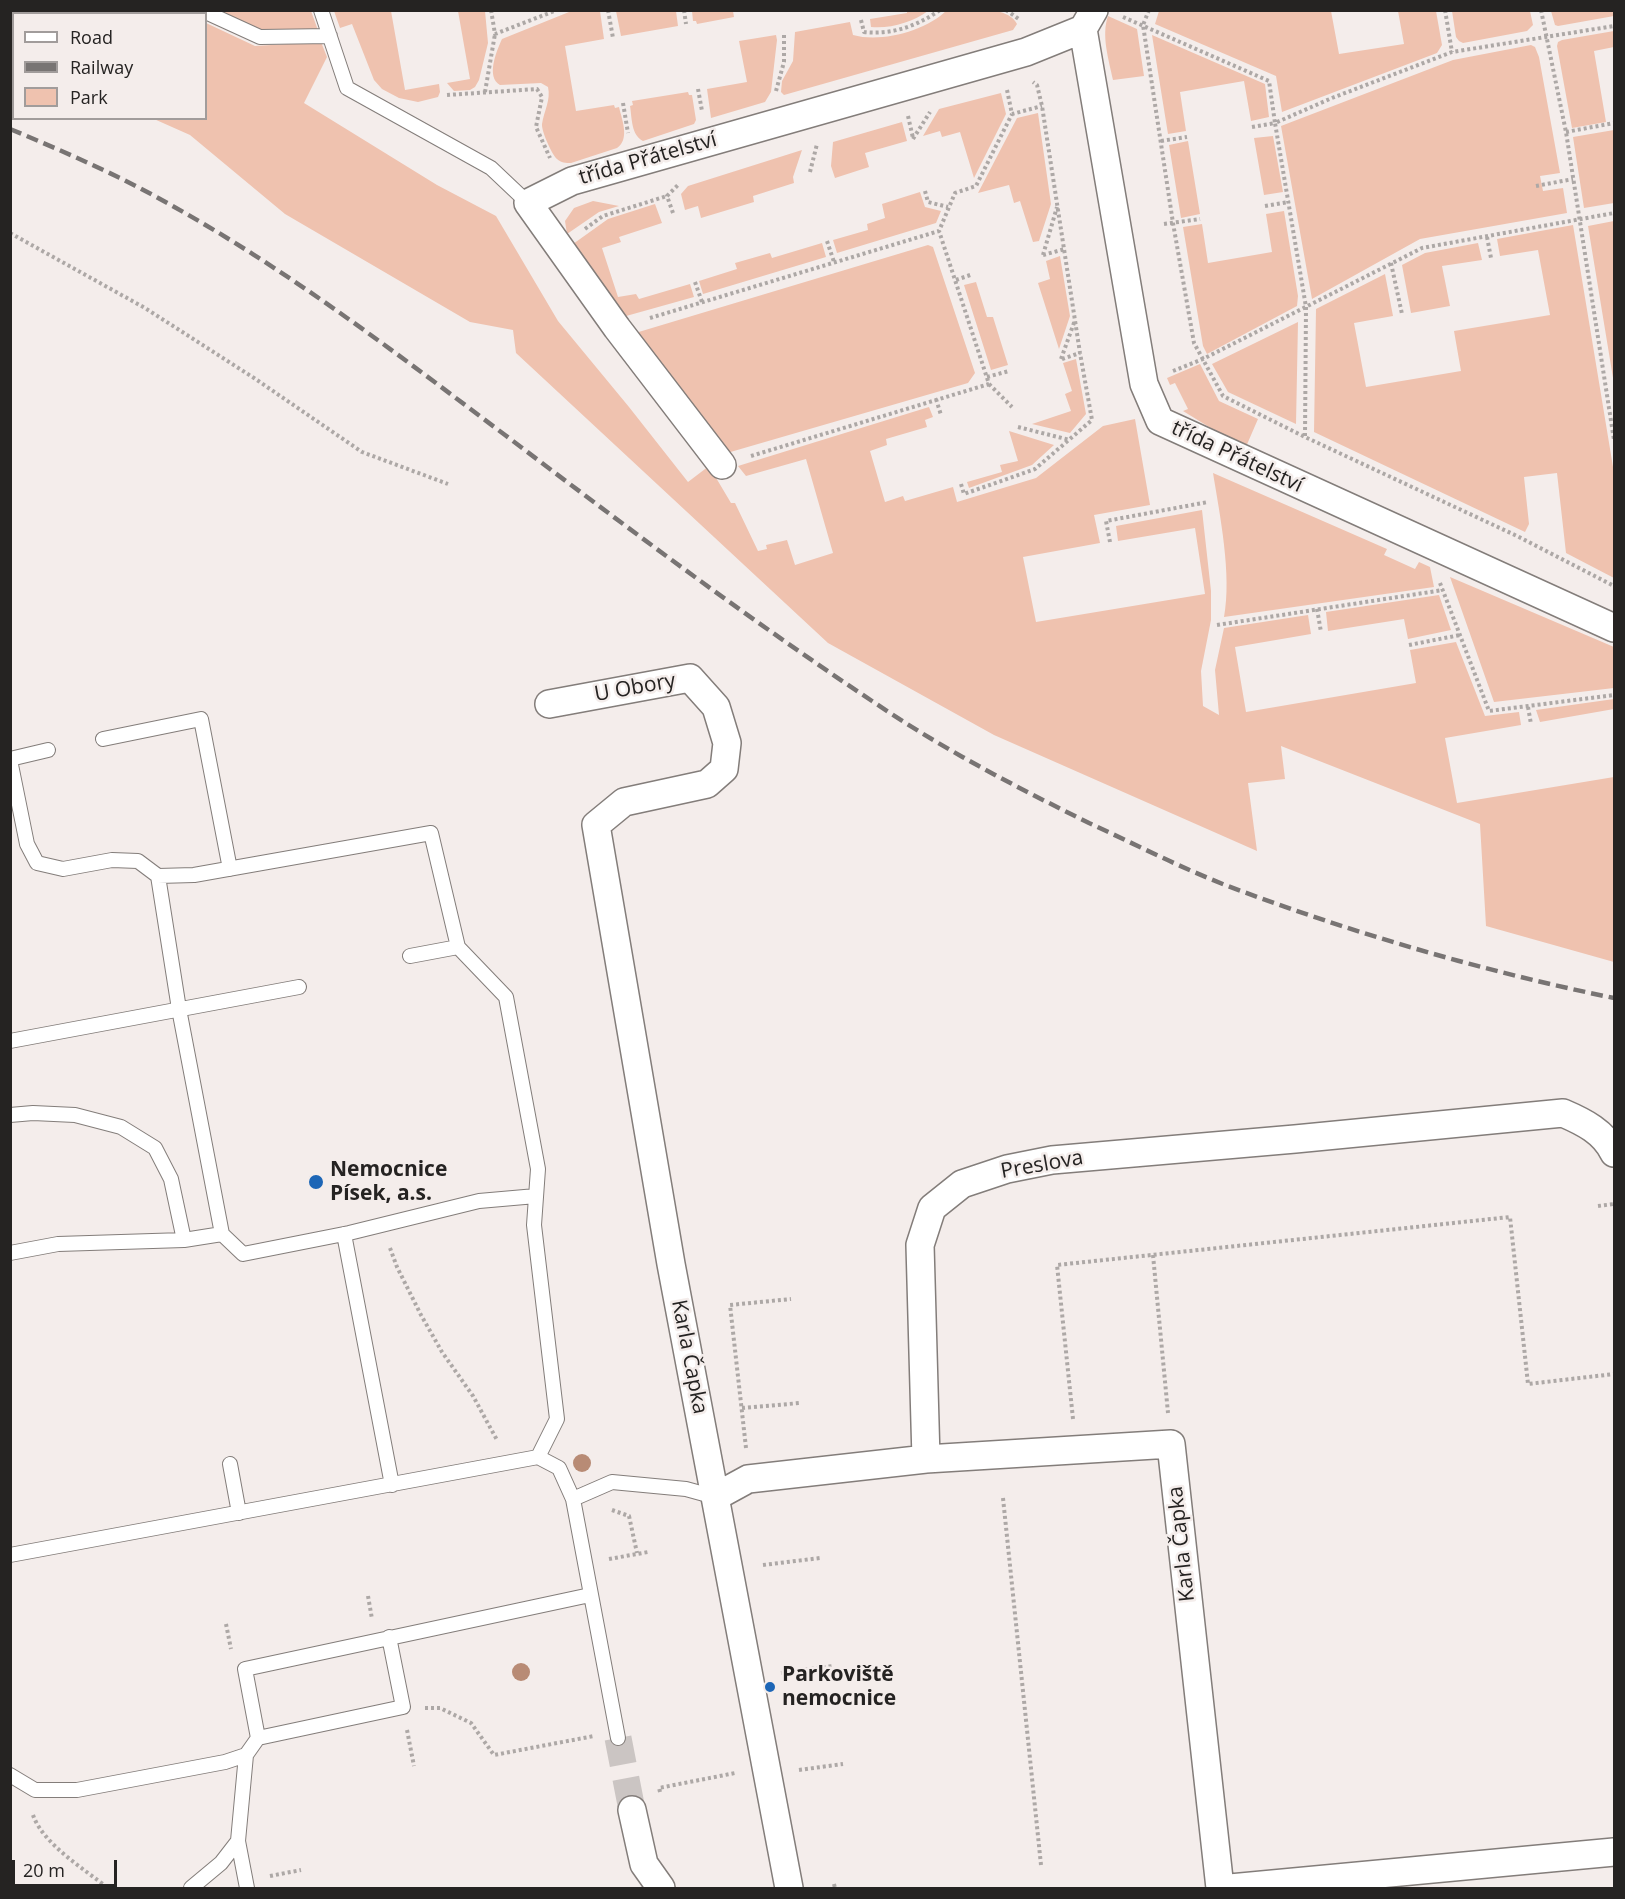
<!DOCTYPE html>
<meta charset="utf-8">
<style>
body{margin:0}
#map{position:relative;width:1625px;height:1899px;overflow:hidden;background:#f4edeb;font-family:"Open Sans",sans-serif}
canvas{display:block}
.frame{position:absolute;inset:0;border:12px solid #252322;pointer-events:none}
.legend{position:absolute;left:12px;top:12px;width:195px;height:108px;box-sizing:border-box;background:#f4edeb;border:2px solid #a19c9b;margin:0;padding:8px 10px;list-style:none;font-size:18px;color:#252322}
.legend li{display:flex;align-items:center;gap:12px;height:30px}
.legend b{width:30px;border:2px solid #a19c9b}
.scale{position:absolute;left:12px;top:1860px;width:105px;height:27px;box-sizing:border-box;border:3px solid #252322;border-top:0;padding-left:8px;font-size:18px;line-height:21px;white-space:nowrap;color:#252322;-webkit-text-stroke:4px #f4edeb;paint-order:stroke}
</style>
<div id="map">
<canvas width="1625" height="1899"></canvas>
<div class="frame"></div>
<ul class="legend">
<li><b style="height:8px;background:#fff"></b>Road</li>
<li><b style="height:8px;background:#787473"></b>Railway</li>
<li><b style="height:16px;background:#efc2af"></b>Park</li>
</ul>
<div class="scale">20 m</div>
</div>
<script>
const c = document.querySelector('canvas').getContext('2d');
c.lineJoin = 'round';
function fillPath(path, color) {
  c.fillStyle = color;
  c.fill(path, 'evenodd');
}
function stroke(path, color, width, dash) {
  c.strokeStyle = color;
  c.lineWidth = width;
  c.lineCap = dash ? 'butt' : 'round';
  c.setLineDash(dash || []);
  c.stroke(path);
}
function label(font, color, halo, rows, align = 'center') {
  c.font = font + ' "Open Sans",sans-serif';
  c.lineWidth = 5;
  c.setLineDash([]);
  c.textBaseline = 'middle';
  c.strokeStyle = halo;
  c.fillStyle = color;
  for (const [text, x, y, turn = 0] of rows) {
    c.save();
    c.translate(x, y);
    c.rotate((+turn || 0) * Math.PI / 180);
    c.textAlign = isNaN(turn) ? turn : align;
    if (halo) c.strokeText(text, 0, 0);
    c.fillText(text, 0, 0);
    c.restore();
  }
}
fillPath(new Path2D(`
 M178,10L184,13L14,14L13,55L11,54V11Z
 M574,10L600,11L604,39L565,46L576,111L614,105L615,108L619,107C622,120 630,139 617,148L571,163C566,163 561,163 557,159C552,155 541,130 542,124C544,111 551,100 548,87L541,83L500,85C486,77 496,52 502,39Z
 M947,10C966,10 1007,4 1017,24L1013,30L784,95L781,92L782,81L793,61L795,32L850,22L853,35C881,43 926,31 947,10Z
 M219,11H311L319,33L274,36Z
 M334,11H391L405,90L439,84L440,92L438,97L418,102L399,98L382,89L374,80L352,24L340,28Z
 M458,11H485L488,43L479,80L475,87L470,90L454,91L447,83L470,79Z
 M616,11H676L678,26L621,36Z
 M692,11H733L734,17L697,24L696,21H693Z
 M907,11H928C913,22 890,29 871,27L870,19L907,13Z
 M1159,11H1331L1339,54L1404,44L1398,11H1436L1442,45L1437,53L1282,112L1276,76L1155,24Z
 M1452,11H1530L1533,25L1527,31L1463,43L1459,41L1456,37Z
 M1551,11H1614V16L1558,26L1555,25Z
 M1108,16L1137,29L1144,76L1113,80C1109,60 1101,36 1108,16Z
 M206,23L255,46L321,42L327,57L304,103L437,185L496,216L558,321L629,407L688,482L709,466L731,503H735L758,551L767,549L766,545L787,540L795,565L833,553L806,459L746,476L738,466L929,407L933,417L925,420L927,427L886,439L887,445L870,451L885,502L903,496L905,501L953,487L957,502L1036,478L1103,426L1135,419L1150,505L1094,515L1100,543L1023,557L1036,622L1205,594L1195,528L1118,541L1116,526L1202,510L1211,591V620L1201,671L1203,706L1219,715L1215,670L1224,628L1308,615L1311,634L1235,647L1246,712L1416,683L1410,650L1456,642L1485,716L1519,712L1521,725L1445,738L1457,803L1614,777V962L1486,926L1480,824L1281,746L1285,779L1248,783L1257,851L994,735L828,643L516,353L513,330L470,322L285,214L190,135L154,119L206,118Z
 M1614,31V47L1594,51L1606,122L1572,128L1557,46L1558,42L1562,40Z
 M776,35L777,40L771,92L765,102L711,118L707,89L747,82L739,41Z
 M1152,35L1265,84L1269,117L1251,121L1244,81L1180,92L1186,131L1168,134Z
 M1531,45L1535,47L1539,57L1560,173L1540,176L1543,191L1563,188L1567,213L1420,239L1312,299L1281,126L1453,60Z
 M688,92L689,95H692L696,120L694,124L643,141C631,135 632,118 630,106L633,105L632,101Z
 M1001,93L1006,114L974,178L960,132L942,137L940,131L923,136L939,109Z
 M1038,113L1051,204L1039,241L1033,242L1020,201L1014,203L1009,185L978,193L1017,118Z
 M902,122L907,141L865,153L869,167L835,178L831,166L833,142Z
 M1614,130V203L1584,208L1573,137Z
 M1273,136L1283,192L1264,195L1254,138Z
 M1188,141L1200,214L1181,218L1169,145Z
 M802,150L793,177L794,183L753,196L754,202L701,218L698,206L685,210L681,194L688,186Z
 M920,192L925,207L941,211L936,223L837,253L833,240L868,230L867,224L885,218L882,204Z
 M593,201L619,206L599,212L567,234L565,221L574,208Z
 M655,204L662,223L619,237L621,242L602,248L618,297L636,294L639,299L690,284L694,297L619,318L573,244L608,219Z
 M1284,211L1298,296L1297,306L1207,354L1203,346L1183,227L1202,224L1208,263L1272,252L1266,214Z
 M1614,221V384L1588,226Z
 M1573,225L1614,473V578L1566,553L1557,473L1524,477L1529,524L1525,532L1314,432L1316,309L1385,274L1393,316L1354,323L1366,387L1461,371L1454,331L1550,315L1538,250L1500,256L1497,239Z
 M822,243L826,257L703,294L699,281L737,269L735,263L770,253L772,258Z
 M1478,243L1482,260L1442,266L1450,306L1411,313L1402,265L1425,253Z
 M928,245L933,247L975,373L968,383L727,453L632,334Z
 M1060,256L1070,316L1059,349L1038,283L1050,279L1046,261Z
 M976,282L987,317H993L1008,365L991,370L964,285Z
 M1298,322L1296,424L1228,392L1212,364Z
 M1076,359L1086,414L1070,433L1032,424L1071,411L1065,394L1072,391L1063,363Z
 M1200,364L1219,401L1258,419L1245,449L1183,411L1188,409L1175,383L1170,385L1167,378Z
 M1009,431L1054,445L1032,465L969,488L967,482L1002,472L1000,465L1018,461Z
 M1213,473L1387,549L1384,555L1415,569L1419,562L1430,567L1434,587L1224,617C1232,575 1220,516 1213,473Z
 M1450,577L1614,647V688L1494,702Z
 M1439,595L1451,630L1408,639L1404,619L1328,631L1326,612Z
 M1614,699V709L1540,722L1536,710Z`), '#efc2af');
stroke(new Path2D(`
 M618,1738L632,1810`), '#cbc5c3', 27, [27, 14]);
const lane = new Path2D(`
 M201,10L260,37L330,36
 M321,10L347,88L491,168L528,203
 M103,739L201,719L230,869
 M10,759L48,750
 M10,760L27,844L37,863L63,869L112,860L138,861L158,876
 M410,956L458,947
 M10,1041L299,987
 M10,1115L33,1113L75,1115L121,1127L155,1148L171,1179L184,1240L58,1244L10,1253
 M536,1196L479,1201L349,1233L243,1254L222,1234L179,1009L158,876L194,875L431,833L458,947L506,997L538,1169L534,1225L557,1419L538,1457
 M344,1234L392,1485
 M184,1240L222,1234
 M230,1464L239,1513
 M573,1499L612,1482L686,1489L715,1497
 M10,1555L538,1457L559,1468L573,1499L618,1738
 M258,1738L403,1707L389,1637
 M10,1775L35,1790H77L225,1762L246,1755
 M191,1888L221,1863L238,1841
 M247,1888L238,1841L246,1755L258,1738L245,1669L590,1595`);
const street = new Path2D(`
 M1083,29L1144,384L1160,421L1614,628
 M722,465L617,328L528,203L572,181L1026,52L1083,29L1094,10
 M549,704L690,678L716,707L727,743L724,769L707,784L624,802L596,825L671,1264L789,1888
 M926,1459L1171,1444L1220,1888
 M715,1497L748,1479L926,1459L920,1245L932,1208L962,1184L1007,1169L1052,1160L1295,1139L1563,1113C1584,1122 1604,1132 1614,1153
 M632,1810L644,1864L661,1888
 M1230,1888L1614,1852`);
stroke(lane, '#837d7a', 16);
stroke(street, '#837d7a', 30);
stroke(new Path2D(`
 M491,10L495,34L557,10
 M608,10L613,38
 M684,10L686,24
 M1006,10L1020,20
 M1149,10L1143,25L1173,223L1194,343L1223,396L1305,437L1517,536L1614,586
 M1445,10L1452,52
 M1541,10L1566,132L1614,440
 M1123,17L1269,81L1275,123L1332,98L1452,52L1614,26
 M861,20L864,32C892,35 917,26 940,10
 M698,89L702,111
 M1007,90L1012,114L1042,106
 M776,91L784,62V34
 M485,92L495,34
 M447,95L537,89L542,97L536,127L550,158
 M623,103L628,133
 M908,116L913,138
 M1252,127L1275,123L1306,307L1305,437
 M1566,132L1614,123
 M913,139L930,112
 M1161,141L1187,137
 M810,172L817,144
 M1536,186L1573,179
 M925,191L928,202L948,207
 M1265,206L1289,202
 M673,213L667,196L679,184
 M1164,224L1200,219
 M585,229L603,216L667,196
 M10,233L145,308L254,378L362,452L448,484
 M1487,237L1491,258
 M827,241L834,262
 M1043,255L1057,207
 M1043,255L1065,249
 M1391,263L1402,314
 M956,280L973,274
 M695,282L702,302
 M650,318L939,231L955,193L976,186L1012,114
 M1061,359L1075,320
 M1062,359L1080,353
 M1173,371L1203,359L1422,248L1614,213
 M987,377L1009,371
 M989,384L1012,407
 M936,399L941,415
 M1018,427L1070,440
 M751,456L989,384L939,231
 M961,484L964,494L1035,469L1092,420L1080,353L1042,106L1037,85L1033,82
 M1110,542L1106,521L1208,502
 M1440,583L1489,711L1614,695
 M1317,609L1321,632
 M1217,625L1443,590
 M1409,645L1460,635
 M1528,707L1531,724
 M1598,1206L1614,1204
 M390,1248L397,1267L421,1315L442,1352L473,1396L497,1440
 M1153,1255L1168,1413
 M742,1408L800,1403
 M1073,1419L1057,1265L1510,1217L1528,1384L1614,1374
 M746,1448L730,1305L791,1299
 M1003,1498L1041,1865
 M612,1510L629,1516L637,1553
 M609,1559L648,1552
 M763,1565L820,1558
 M368,1596L372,1619
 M226,1624L231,1649
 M781,1673L833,1666
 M425,1708H440L471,1723L494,1755L594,1736
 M407,1730L414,1766
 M799,1770L843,1764
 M660,1792L659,1788L735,1773
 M33,1815C43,1844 84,1869 108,1888
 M270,1876L301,1870
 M834,1884L835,1888`), '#ada8a6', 4, [3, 3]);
stroke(lane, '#fff', 14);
stroke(street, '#fff', 27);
stroke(new Path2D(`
 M10,129C65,152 118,175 169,204C288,270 396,353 505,435C625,526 746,617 872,701C941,748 1014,786 1089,823C1139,846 1189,872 1241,891C1363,936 1487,972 1614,998`), '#787473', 4.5, [12, 6]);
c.fillStyle = '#b88b75';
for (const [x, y] of [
 [582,1463],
 [521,1672]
]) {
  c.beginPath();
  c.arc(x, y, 9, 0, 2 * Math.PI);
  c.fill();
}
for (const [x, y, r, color] of [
 [316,1182,8,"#1d66b6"],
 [770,1687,6,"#1d66b6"]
]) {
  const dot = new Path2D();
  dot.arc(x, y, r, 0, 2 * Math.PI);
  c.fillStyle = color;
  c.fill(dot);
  stroke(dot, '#f4edeb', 2);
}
label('21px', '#252322', '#f4edeb', [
 ["třída Přátelství",648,159,-16],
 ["třída Přátelství",1237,457,25],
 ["U Obory",635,688,-10],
 ["Preslova",1042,1165,-10],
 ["Karla Čapka",689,1357,79],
 ["Karla Čapka",1182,1544,-96]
]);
label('bold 21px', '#252322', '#f4edeb', [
 ["Nemocnice",330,1170],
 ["Písek, a.s.",330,1194],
 ["Parkoviště",782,1675],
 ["nemocnice",782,1699]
], 'left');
</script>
